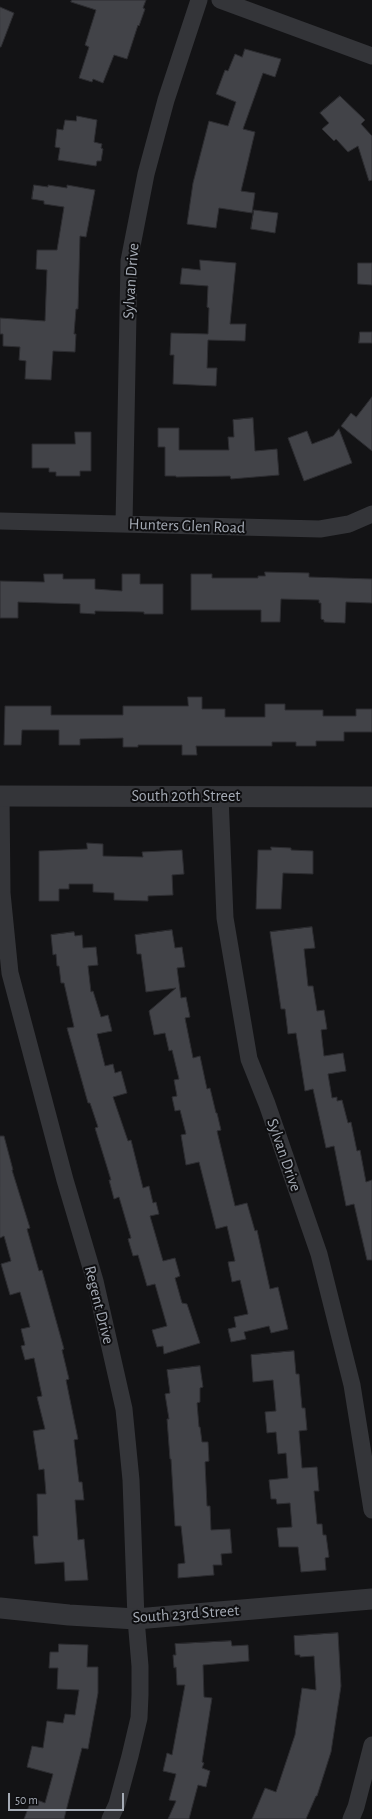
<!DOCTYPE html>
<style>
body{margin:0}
#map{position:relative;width:372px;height:1819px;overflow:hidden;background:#131315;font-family:"Alegreya Sans",sans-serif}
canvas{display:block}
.scale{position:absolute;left:8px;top:1793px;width:116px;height:18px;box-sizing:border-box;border:2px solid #a5abb5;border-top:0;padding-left:5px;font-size:12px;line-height:14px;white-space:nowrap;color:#a5abb5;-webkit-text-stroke:3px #0e0e10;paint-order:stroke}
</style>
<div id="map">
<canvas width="372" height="1819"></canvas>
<div class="scale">50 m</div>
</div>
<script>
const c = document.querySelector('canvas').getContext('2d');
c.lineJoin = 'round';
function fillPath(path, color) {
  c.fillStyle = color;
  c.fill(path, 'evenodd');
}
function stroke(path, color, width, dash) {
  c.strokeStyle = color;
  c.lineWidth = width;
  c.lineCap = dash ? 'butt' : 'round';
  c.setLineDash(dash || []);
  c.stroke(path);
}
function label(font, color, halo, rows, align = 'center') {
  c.font = font + ' "Alegreya Sans",sans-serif';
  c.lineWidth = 4;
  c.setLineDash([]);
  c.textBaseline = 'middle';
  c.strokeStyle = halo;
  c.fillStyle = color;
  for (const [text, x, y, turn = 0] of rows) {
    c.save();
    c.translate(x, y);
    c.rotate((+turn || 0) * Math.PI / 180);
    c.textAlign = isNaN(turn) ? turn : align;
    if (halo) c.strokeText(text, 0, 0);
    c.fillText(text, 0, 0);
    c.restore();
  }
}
const building = new Path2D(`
 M72,0H146L143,8L145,9L139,26L138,25L127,59L114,55L103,83L93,79L92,82L79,78L89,47L85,45L96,10L71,2Z
 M0,7L14,13L1,47H0Z
 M245,49L281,59L275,77L263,73L243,129L255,132L241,191L255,193L252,213L219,208L216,228L187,224L193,183L209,121L228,126L236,102L216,94L225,70L228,71L235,54L242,57Z
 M340,96L365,120L361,124L372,136V180L369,181L358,146L348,152L336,139L334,141L322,129L329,123L320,113Z
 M77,116L97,120L94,142L102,144L101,148L103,149L101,161H97L96,166L58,160L60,148L55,147L57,129L63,130L65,120L76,121Z
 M34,185L48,187V185L67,188V185L95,190L86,237L80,236L78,309H76L74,334H76L75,352L53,351L51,380L25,379L26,361L19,360L20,347L3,346V334H0V318L45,321L47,270L36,269L37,250H57L64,207L44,204V201L32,199Z
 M254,210L278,213L275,233L251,229Z
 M200,260L236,263L230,324H246L245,341L208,340L207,368H217L216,386L173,384L174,355H170L171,333L208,334L209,308L207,307L208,286L180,284L182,268L200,270Z
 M358,263H372V285L358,284Z
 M360,332H372V343H359Z
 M372,397V451L341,426L351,413L356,417Z
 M253,418L255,451L277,449L279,475L231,479L230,476L176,477V476H165V447H158V428H179V450H229L228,437H234L233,420Z
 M339,429L352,463L304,481L288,438L307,431L312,444L333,436Z
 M75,432H91V471H80V476H56V472H49V468H32V444H75Z
 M265,572L309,573V577L372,579V603L346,602L345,623L324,622V620L321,619V603H319V600L281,599L280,622H261V610H191V574H212V578H258V576H265Z
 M44,574H63V579H95V589L122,591V574H140V584H163V614H144V612L95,611V614L80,613V604L18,602V618H0V581L44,582Z
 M188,697H202V709H225V717H265V704H285V710H323V716H356V709H372V732H344V741H316V746H296V742H272V746H196L197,755H182V745H138V747H123V738L80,739V745H59V730H22L21,745H4L5,706H51V715H123V706H188Z
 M87,843L103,844V856L143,857L142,852L182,850L184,874L172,875L173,895L148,896V901L114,900V893L93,892V884H69V889H59V901H39V851L87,849Z
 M271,847L291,848V850L313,851V874L283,873L281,909H256L258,850H271Z
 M312,927L315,948L304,949L308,986H313L317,1011L324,1010L327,1029L321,1030L324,1056L343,1053L346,1071L328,1074L332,1098L337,1097V1101L342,1100L348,1123L351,1122L357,1151L360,1150L366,1182L372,1180V1260H367L354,1204L346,1206L334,1146L326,1148L313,1089L305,1091L296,1033L288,1034L285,1009H281L270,932Z
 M172,930L175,948L182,947L185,967L177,968L181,998L186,997L190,1017L185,1018L193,1058L200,1056L207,1089L210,1088L216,1113H217L221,1130L217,1131L235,1206L247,1203L255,1231L257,1230L270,1289L278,1287L288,1329L271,1333L269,1326L244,1332L246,1339L231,1342L228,1329L236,1327L234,1317L248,1314L240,1280L232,1282L228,1262L235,1261L227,1226L216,1229L199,1162L186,1165L181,1135L186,1134L180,1110L175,1111L172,1097L177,1096L174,1080L179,1079L172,1050L169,1051L165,1033L154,1035L149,1011L176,988L146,992L141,954H137L135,935Z
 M74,932L75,936L82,935L83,948L96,947L98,965L88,966L91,992L93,991L101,1017L108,1015L112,1031L97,1034L105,1066L113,1064L115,1073L121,1071L127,1093L113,1097L128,1141L131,1140L143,1188L149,1186L153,1203L156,1202L159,1214L150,1216L163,1261L175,1258L180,1276L175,1278L182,1303L187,1304L200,1343L164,1354L163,1346L157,1347L152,1330L167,1326L155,1284L147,1286L138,1255L133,1256L128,1239L131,1238L119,1197L114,1199L109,1180H111L95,1128L98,1127L90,1103H88L67,1028L74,1027L64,983H61L59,966H57L56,954L53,955L51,935Z
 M0,1136H4L13,1170H12L30,1228L27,1229L39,1271L42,1270L64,1349L62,1350L69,1379L66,1380L78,1439L74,1440L79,1482H82L84,1500H75L78,1540L84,1539L88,1580L65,1581L64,1562L35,1564L33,1536H38L37,1494H46L44,1469L39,1470L33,1431L45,1429L37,1397L42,1396L34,1358L25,1360L21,1346L25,1345L21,1329L30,1327L20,1292L10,1295L1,1264L11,1261L4,1236L0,1238Z
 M294,1351L296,1374H299L302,1408H305L307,1430L299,1431L302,1468L317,1467L319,1491H314L317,1524H322L323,1535H326L329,1557L325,1558L326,1570L301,1572L298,1547H279L277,1528L292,1527L290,1503L277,1504L276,1499H271L269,1480L288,1478L286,1453L278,1454L276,1432L267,1433L265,1412L276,1411L273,1380L253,1382L251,1355Z
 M200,1366L203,1387L200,1388V1402L197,1403L199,1427H200L202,1442H208L209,1461L205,1462L207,1506H210L211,1530L230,1529L232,1553L221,1554L222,1565H213L214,1575L178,1578V1564L185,1563L181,1526H175L171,1459H170L167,1419H169L165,1394L170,1393L167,1370Z
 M338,1633L341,1686L331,1752L317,1796H316L306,1819H252L265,1788L276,1792L295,1735L302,1688L316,1690L314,1656L300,1657V1655H295L294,1636Z
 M231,1641L232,1646L248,1645L249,1661L203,1665L204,1697L212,1698L202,1762L204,1763L202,1768L210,1771L206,1787L198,1785L189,1819H168L176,1801L169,1800L176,1774L163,1771L167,1753L172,1755L185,1685H177L176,1667L174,1668L173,1655H176L175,1644Z
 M59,1644L88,1645L87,1667H98V1693L88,1749L82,1748L64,1819H24L32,1798L45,1803L53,1774L27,1767L32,1746L43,1748L47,1721L63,1723L65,1714L75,1715L79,1690L57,1689L58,1668H49L50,1652H58Z`);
fillPath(building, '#424348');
stroke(building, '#2d2d31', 1);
stroke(new Path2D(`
 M220,0L372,56
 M0,521L320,529L349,524L372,514
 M124,524L129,261L146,174L166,100L199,0
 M1,796L2,893L10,973L65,1180L95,1281L124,1409L131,1480L136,1619L140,1666V1695L139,1718L130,1756L117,1804L110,1819
 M220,796L225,918L249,1059L267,1104L319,1254L352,1385L372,1510
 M351,1819L356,1807L372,1745`), '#343539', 17);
stroke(new Path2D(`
 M0,796L372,797
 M0,1608L69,1615L136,1619L372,1599`), '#343539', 21);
label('16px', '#a5abb5', '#0e0e10', [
 ["Sylvan Drive",131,281,-86],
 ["Hunters Glen Road",187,526,2],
 ["South 20th Street",186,796],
 ["Sylvan Drive",284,1155,71],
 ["Regent Drive",99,1305,76],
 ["South 23rd Street",186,1614,-4]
]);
</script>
